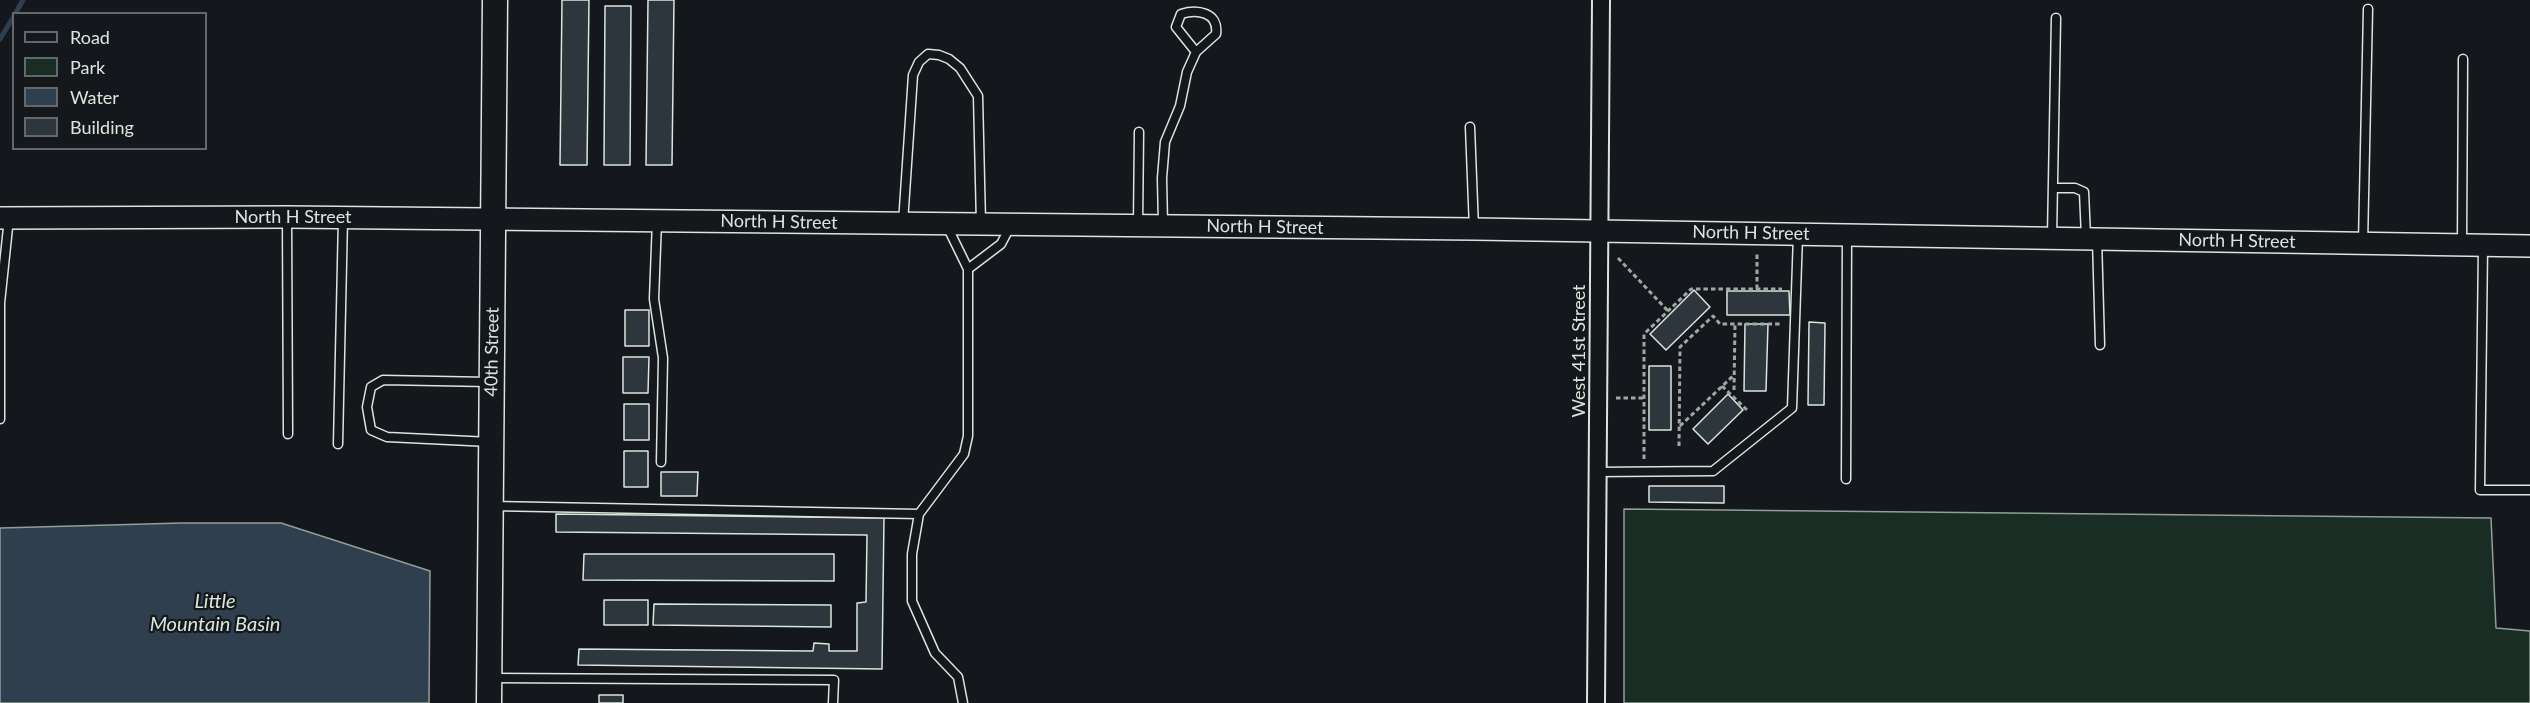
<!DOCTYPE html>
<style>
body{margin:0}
#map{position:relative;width:2530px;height:703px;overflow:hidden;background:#14181c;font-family:Lato,sans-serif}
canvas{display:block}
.legend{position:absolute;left:12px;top:12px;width:195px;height:138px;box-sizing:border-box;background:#14181c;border:2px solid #626a69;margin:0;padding:8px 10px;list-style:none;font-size:18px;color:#d8e6dc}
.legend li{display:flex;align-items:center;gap:12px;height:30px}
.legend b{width:30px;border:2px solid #626a69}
</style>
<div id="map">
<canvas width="2530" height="703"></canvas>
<ul class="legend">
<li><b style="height:8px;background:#14181c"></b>Road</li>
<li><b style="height:16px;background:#1a2d24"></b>Park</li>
<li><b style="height:16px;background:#2f3f4d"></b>Water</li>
<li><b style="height:16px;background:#2c363c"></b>Building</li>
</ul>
</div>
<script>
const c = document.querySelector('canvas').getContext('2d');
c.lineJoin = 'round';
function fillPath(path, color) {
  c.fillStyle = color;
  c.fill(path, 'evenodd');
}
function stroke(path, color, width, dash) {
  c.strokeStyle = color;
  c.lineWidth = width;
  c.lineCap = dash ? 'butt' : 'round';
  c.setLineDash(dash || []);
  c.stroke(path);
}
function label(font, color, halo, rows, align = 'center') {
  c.font = font + ' Lato,sans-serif';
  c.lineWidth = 4.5;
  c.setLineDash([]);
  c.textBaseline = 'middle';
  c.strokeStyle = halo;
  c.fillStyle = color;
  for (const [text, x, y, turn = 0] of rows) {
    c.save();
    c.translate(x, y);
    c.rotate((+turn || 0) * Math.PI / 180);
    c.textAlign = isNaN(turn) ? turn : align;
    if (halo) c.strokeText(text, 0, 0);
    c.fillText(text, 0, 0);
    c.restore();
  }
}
const green = new Path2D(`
 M1624,509L2491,518L2496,628L2530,631V703H1624Z`);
fillPath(green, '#1a2d24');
stroke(green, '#939e99', 1.5);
const water = new Path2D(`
 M182,523H281L430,571L429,703H0V528Z`);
fillPath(water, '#2f3f4d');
stroke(water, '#939e99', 1.5);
stroke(new Path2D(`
 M15,14L23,0
 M0,39L14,16`), '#2f3f4d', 5);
const building = new Path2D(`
 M562,0H589L587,165H560Z
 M648,0H674L672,165H646Z
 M605,6H631L630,165H604Z
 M1694,290L1710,307L1666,350L1650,334Z
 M1727,291H1789L1790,315H1727Z
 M625,310H649V346H625Z
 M1809,322L1825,323L1824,405H1808Z
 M1745,324H1768L1766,391H1744Z
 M623,357H649L648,393H623Z
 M1649,366H1671V430H1649Z
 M1728,394L1743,410L1708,444L1693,429Z
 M624,404H649V440H624Z
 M624,451H648V487H624Z
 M661,472H698L697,496H661Z
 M1649,486H1724V503L1649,502Z
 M556,514L884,518L882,669L578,665L579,649L813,651L814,643L829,644V651H857V603L866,602L867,535L556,532Z
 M584,554H834V581L583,580Z
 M604,600H648V625H604Z
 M654,604L831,605V627L653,625Z
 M599,695H623V703H599Z`);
fillPath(building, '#2c363c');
stroke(building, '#d8e6dc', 1.5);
const service = new Path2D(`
 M1470,127L1474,229
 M2053,188H2075L2084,192L2086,237
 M287,217L288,434
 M657,220L654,299L663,358L661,462
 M903,223L913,75L919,62L928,54L939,55L949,59L960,68L978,96L981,224
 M946,224L968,269L1001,244L1011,225
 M1138,225L1139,132
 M1163,225L1162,178L1165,142L1180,106L1187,72L1196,52L1216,34C1219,12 1197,9 1181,14L1176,27L1196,52
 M2052,237L2056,18
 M2097,239L2100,345
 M2363,243L2368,9
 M2462,244L2463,59
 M2483,246L2480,490H2530
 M489,382L383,380L371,387L367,407L371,430L387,437L490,442
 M0,419V303L9,218
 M338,444L343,218
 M1597,472L1713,471L1792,408L1798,235
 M1846,479L1847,236
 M491,506L919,514
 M492,678L834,680L833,703
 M963,703L958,677L935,653L912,601V554L919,514L964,454L968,436V269`);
const minor = new Path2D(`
 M1596,703L1601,0`);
const tertiary = new Path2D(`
 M0,218L287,217L1474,229L2530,246`);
const secondary = new Path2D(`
 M489,703L495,0`);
stroke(service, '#d8e6dc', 11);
stroke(minor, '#d8e6dc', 20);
stroke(tertiary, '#d8e6dc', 24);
stroke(secondary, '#d8e6dc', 27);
stroke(new Path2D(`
 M1618,258L1668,311
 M1757,289V252
 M1722,386L1747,410
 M1734,390L1735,324
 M1616,398H1644
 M1680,426L1734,375
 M1679,446L1680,347L1713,316L1720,324H1781
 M1644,459V334L1691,289H1782`), '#9da8a2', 3, [4.5, 3]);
stroke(service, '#14181c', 8);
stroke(minor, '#14181c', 16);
stroke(tertiary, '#14181c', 21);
stroke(secondary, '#14181c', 24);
label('18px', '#d8e6dc', '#14181c', [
 ["North H Street",293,217],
 ["North H Street",779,222,1],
 ["North H Street",1265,227,1],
 ["North H Street",1751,233,1],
 ["North H Street",2237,241,1],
 ["West 41st Street",1579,351,-90],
 ["40th Street",492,352,-89]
]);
label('italic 20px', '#d8e6dc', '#14181c', [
 ["Little",215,602],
 ["Mountain Basin",215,625]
]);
</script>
